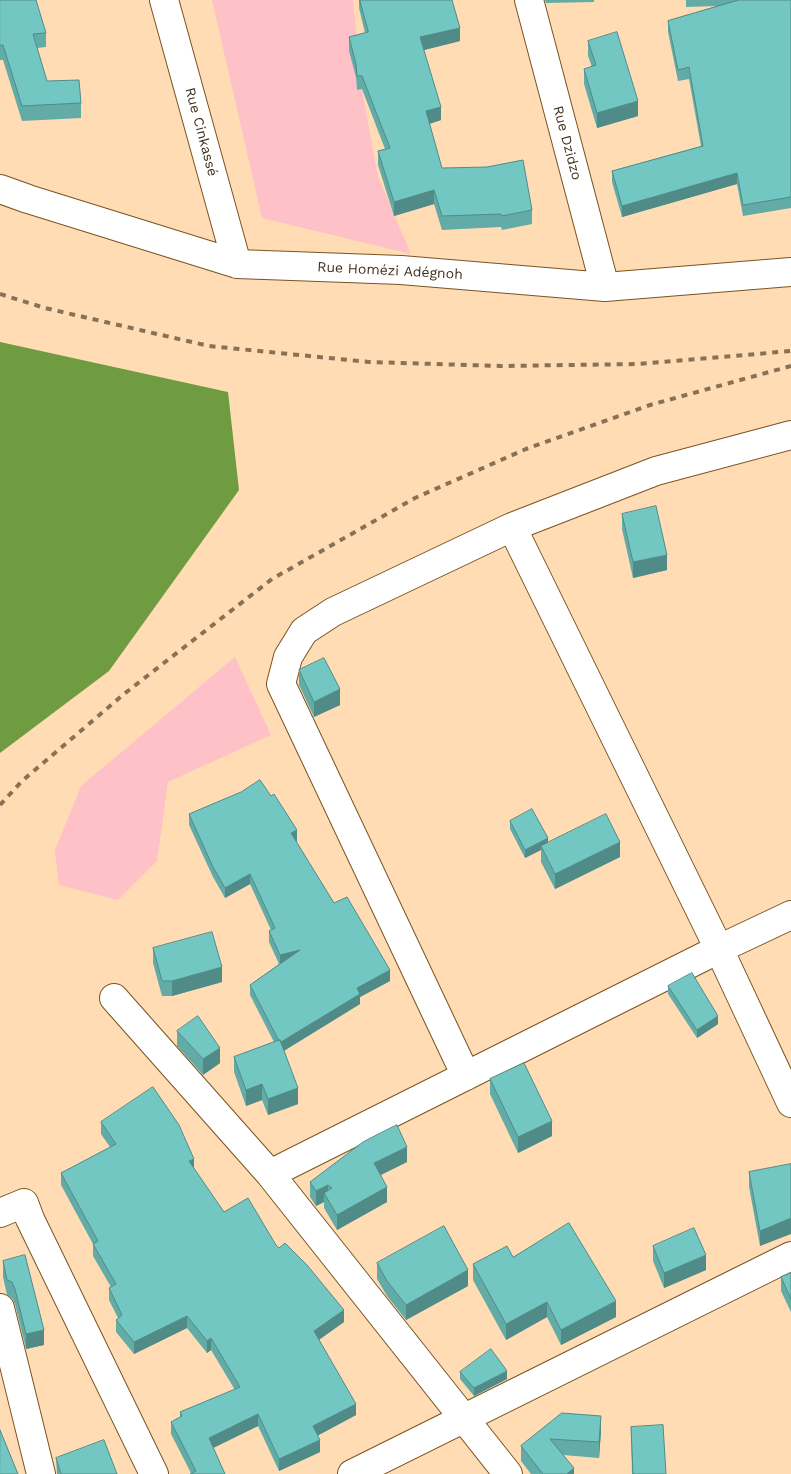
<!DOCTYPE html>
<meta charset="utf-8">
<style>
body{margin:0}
canvas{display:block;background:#ffdcb4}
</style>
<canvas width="791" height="1474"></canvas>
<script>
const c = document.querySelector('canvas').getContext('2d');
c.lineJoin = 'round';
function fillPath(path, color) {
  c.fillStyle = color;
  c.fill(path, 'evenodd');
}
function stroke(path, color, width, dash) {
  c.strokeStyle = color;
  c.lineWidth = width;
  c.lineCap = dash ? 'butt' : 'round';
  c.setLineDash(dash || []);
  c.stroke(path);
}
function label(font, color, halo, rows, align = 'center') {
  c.font = font + ' "Work Sans",sans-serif';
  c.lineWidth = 4.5;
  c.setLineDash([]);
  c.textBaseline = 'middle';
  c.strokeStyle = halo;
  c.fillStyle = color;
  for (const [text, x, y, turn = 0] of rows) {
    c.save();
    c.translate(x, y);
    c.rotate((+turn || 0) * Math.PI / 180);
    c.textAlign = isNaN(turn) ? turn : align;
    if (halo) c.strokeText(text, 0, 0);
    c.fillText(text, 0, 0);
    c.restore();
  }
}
fillPath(new Path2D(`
 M212,0H353L362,90L378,177L411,254L262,218Z
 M235,657L271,735L168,782L157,861L118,900L59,885L55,850L81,786Z`), '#fdc1c7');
fillPath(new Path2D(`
 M0,342L228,392L239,490L109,671L0,753Z`), '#6f9b41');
const street = new Path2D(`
 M164,0L237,264
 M529,0L605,287
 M0,189L28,199L237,264L401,270L605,287L791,272
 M512,527L719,949L791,1103
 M114,998L270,1174L508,1474
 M466,1076L281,684L288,657L304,631L333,612L512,527L656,471L791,435
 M270,1174L719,949L791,915
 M0,1213L24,1203L30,1219L154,1474
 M0,1308L41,1474
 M352,1474L791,1256`);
stroke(street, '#795422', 30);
stroke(street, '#fff', 28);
stroke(new Path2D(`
 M0,294L45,308L209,346L369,362L501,366L639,364L791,351
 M0,805L22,781L124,694L272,579L415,498L526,449L650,405L791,366`), '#887155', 4, [6, 6]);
fillPath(new Path2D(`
 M0,0L46,33V47L37,48L47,81L81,103V118L22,121L3,60H0Z
 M359,0H452L460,41L424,50L441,120L429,124L442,168L532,210V224L502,230L501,227L442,230L434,204L394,216L378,165V151L385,149L362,89L357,90L356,77L349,51V37L365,33L359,8Z
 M545,0H594V2L546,3Z
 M686,0H791V208L743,216L737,184L622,217L612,182V171L701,146L689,79L678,81L668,32V21L717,6L686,7Z
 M588,41L638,116L597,128L584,84V69L592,67L588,56Z
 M622,514L667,570L633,578L622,529Z
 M299,670L340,705L314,717L299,685Z
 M189,814L297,841L296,842L334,903L390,981L360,997V1004L284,1051L298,1104L268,1115L262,1100L246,1106L234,1072V1057L274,1042L250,995V985L279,964L269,942V931L271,930L250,884L225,898L213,877L189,825Z
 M510,821L548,843L620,857L555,889L541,862V850L525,858L510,829Z
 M153,948L222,982L172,996H162L153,963Z
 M668,986L718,1024L697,1038L668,994Z
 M177,1031L220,1063L203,1075L177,1046Z
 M490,1079L552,1136L518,1153L490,1094Z
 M101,1122L194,1170L224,1212L276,1245L344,1322L319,1340L356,1415L317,1436L320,1452L279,1471L258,1426L213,1448L225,1474L191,1473L171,1434V1422L180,1417V1412L235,1390L211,1350L207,1353L187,1328L134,1354L116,1332V1320L118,1318L109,1300V1288L111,1287L93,1256V1244L61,1185V1173L110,1147L101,1134Z
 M407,1162L381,1175L387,1202L337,1230L324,1208V1202L316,1206L310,1197V1182Z
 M791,1164L760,1246L749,1187V1172Z
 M653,1246L706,1270L664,1288L653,1261Z
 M513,1257L616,1317L561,1345L547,1317L506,1340L473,1280V1264Z
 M3,1261L44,1345L26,1349L15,1304L12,1298L7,1295L3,1277Z
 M377,1263L468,1286L406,1320L387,1296L377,1279Z
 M791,1273V1312L781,1291V1277Z
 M460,1372L507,1379L474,1396L460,1379Z
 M562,1413L601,1431L599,1458L563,1455L574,1474H531L521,1461V1446Z
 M631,1427L666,1474H632Z
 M56,1458L117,1474H57Z`), '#63aba7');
fillPath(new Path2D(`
 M460,28V41L420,51V37Z
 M638,101V116L597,128V113Z
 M441,107V120L426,125V111Z
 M737,173V184L622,217V206Z
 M434,190V204L394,216V202Z
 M667,555V570L633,578V562Z
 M340,689V705L314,717V702Z
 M297,830V841L291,844V833Z
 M548,838V846H541V850L525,858V850Z
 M620,842V857L555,889V874Z
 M250,874V884L225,898V888Z
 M300,950L280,966V955Z
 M222,967V982L172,996V981Z
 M390,970V981L360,997V1004L280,1053V1043L357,988Z
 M718,1016V1024L697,1038V1030Z
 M220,1048V1063L203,1075V1059Z
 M262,1084V1100L246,1106V1090Z
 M298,1088V1104L268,1115V1099Z
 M552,1121V1136L518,1153V1137Z
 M407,1147V1162L374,1178V1163Z
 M194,1159V1171L189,1161Z
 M328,1185V1200L324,1193V1202L316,1206V1191Z
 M387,1187V1202L337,1230V1215Z
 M791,1218V1234L760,1246V1231Z
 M706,1255V1270L664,1288V1273Z
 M468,1270V1286L406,1320V1305Z
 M616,1301V1317L561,1345V1330Z
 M547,1302V1317L506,1340V1324Z
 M344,1310V1322L314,1343V1331Z
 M187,1316V1328L134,1354V1342Z
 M44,1330V1345L26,1349V1334Z
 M211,1338V1350L207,1353V1341Z
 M507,1371V1379L474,1396V1388Z
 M356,1404V1415L313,1438V1426Z
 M258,1414V1426L209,1450V1438Z
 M601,1416V1431L599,1458V1442Z
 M320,1440V1452L279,1471V1459Z
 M574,1468V1474H567Z`), '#508b88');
const building = new Path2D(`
 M0,0H36L46,33L33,34L47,81L79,80L81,103L22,106L3,45H0Z
 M360,0H452L460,28L420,37L441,107L426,111L442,168L487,167L523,160L532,210L502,216L501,214L442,216L434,190L394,202L378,151L390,148L362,76H357L356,64L349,37L368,32Z
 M739,0H791V197L743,205L737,173L622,206L612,171L703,146L689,67L678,70L668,21Z
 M617,32L638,101L597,113L584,69L596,65L588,41Z
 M656,506L667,555L633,562L622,514Z
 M324,658L340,689L314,702L299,670Z
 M260,780L271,796L274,794L297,830L291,833L334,903L347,897L390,970L357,988L360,994L281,1042L280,1040L279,1041L250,985L300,950L280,955L269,931L275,928L250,874L225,888L213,867L189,814L241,792Z
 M532,809L548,838L525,850L510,821Z
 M606,814L620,842L555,874L541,846Z
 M212,932L222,967L172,981H162L153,948Z
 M692,973L718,1016L697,1030L668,986Z
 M198,1016L220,1048L203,1059L177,1031Z
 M280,1040L298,1088L268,1099L262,1084L246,1090L234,1057Z
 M524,1063L552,1121L518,1137L490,1079Z
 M153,1087L179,1125L194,1159L189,1161L224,1212L248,1198L276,1245L279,1248L285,1243L307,1265L344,1310L314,1331L356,1404L313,1426L320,1440L279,1459L258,1414L209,1438L225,1474H190L196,1471L171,1422L182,1416L180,1412L240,1387L211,1338L207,1341L187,1316L134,1342L116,1320L122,1315L109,1288L116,1284L93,1244L98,1241L61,1173L116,1144L101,1122Z
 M397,1125L407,1147L374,1163L387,1187L337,1215L324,1193L332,1188L328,1185L316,1191L310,1182L363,1142Z
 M791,1164V1218L760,1231L749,1172Z
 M569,1223L616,1301L561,1330L547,1302L506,1324L473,1264L507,1246L513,1257Z
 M444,1226L468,1270L406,1305L387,1281L377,1263Z
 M694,1228L706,1255L664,1273L653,1246Z
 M25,1255L44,1330L26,1334L15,1289L12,1282L7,1280L3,1261Z
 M791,1273V1299L781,1277Z
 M491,1349L507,1371L474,1388L460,1372Z
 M562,1413L601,1416L599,1442L550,1439L574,1468L567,1474H543L521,1446Z
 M663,1425L666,1474H633L631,1427Z
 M0,1430L18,1474H0Z
 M104,1440L117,1474H61L56,1458Z`);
fillPath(building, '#73c7c2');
stroke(building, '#508b88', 1);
label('14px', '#402f1b', '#fff', [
 ["Rue Cinkassé",201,132,75],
 ["Rue Dzidzo",567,143,75],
 ["Rue Homézi Adégnoh",390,271,3]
]);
</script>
